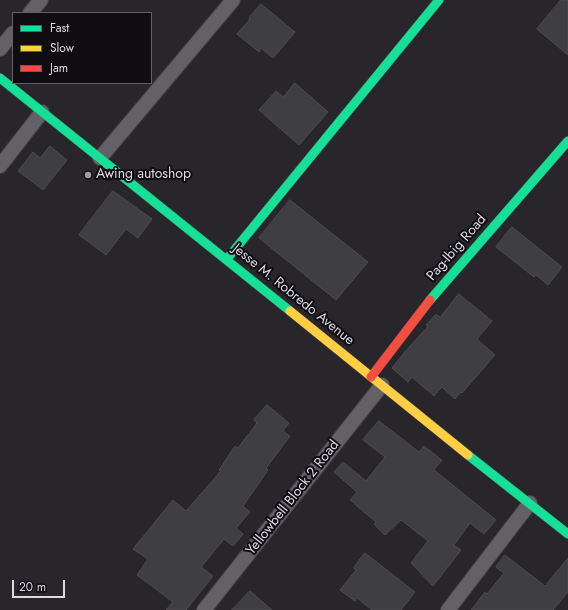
<!DOCTYPE html>
<style>
body{margin:0}
#map{position:relative;width:568px;height:610px;overflow:hidden;background:#28252b;font-family:Jost,sans-serif}
canvas{display:block}
.legend{position:absolute;left:12px;top:12px;width:140px;height:72px;box-sizing:border-box;background:#0f0d12;border:1px solid #625f66;margin:0;padding:5px 7px;list-style:none;font-size:12px;color:#dedae3}
.legend li{display:flex;align-items:center;gap:8px;height:20px}
.legend b{width:20px;border:1px solid #625f66}
.scale{position:absolute;left:12px;top:580px;width:53px;height:18px;box-sizing:border-box;border:2px solid #dedae3;border-top:0;padding-left:5px;font-size:12px;line-height:14px;white-space:nowrap;color:#dedae3;-webkit-text-stroke:3px #0f0d12;paint-order:stroke}
</style>
<div id="map">
<canvas width="568" height="610"></canvas>
<ul class="legend">
<li><b style="height:5px;background:#16e098"></b>Fast</li>
<li><b style="height:5px;background:#ffcf43"></b>Slow</li>
<li><b style="height:5px;background:#f24e42"></b>Jam</li>
</ul>
<div class="scale">20 m</div>
</div>
<script>
const c = document.querySelector('canvas').getContext('2d');
c.lineJoin = 'round';
function fillPath(path, color) {
  c.fillStyle = color;
  c.fill(path, 'evenodd');
}
function stroke(path, color, width, dash) {
  c.strokeStyle = color;
  c.lineWidth = width;
  c.lineCap = dash ? 'butt' : 'round';
  c.setLineDash(dash || []);
  c.stroke(path);
}
function label(font, color, halo, rows, align = 'center') {
  c.font = font + ' Jost,sans-serif';
  c.lineWidth = 4;
  c.setLineDash([]);
  c.textBaseline = 'middle';
  c.strokeStyle = halo;
  c.fillStyle = color;
  for (const [text, x, y, turn = 0] of rows) {
    c.save();
    c.translate(x, y);
    c.rotate((+turn || 0) * Math.PI / 180);
    c.textAlign = isNaN(turn) ? turn : align;
    if (halo) c.strokeText(text, 0, 0);
    c.fillText(text, 0, 0);
    c.restore();
  }
}
const building = new Path2D(`
 M561,0H568V55L537,29Z
 M261,4L295,32L273,58L261,48L259,52L237,34L250,19L249,18Z
 M295,83L328,112L299,145L259,110L276,91L283,97Z
 M50,146L67,160L43,190L18,171L33,152L40,158Z
 M113,191L152,219L138,238L126,229L106,255L79,235Z
 M290,200L368,262L336,300L259,238Z
 M512,227L562,267L548,285L536,275L534,277L496,247Z
 M459,294L492,321L477,339L495,355L462,393L461,392L455,399L442,387L434,396L412,377L408,382L392,368L404,353L428,326L426,325L436,314L440,317Z
 M267,405L289,423L283,431L290,436L266,468L268,470L243,506L250,512L236,528L243,534L233,546L224,539L201,567L213,576L186,610H166L173,602L137,575L148,559L133,549L173,500L186,511L221,471L219,470L235,446L238,448L257,423L254,420Z
 M379,421L419,452L424,446L442,460L434,470L496,520L484,534L470,523L454,545L461,550L433,586L411,563L428,541L401,520L385,535L374,524L376,522L350,500L357,492L334,472L343,462L366,481L385,457L363,440Z
 M365,553L415,592L401,610H372L357,598L355,601L340,590L356,570L354,568Z
 M505,555L545,586L568,558V592L553,610H471L485,592L487,594L504,573L496,567Z
 M250,591L272,610H232Z`);
fillPath(building, '#3f3e42');
stroke(building, '#4d4a50', 1);
const street = new Path2D(`
 M30,13L41,0
 M0,49L13,33
 M100,158L233,0
 M0,166L42,112
 M204,610L382,385
 M448,610L530,503`);
const fast = new Path2D(`
 M0,78L290,311
 M227,259L439,0
 M430,300L568,141
 M468,455L568,534`);
const slow = new Path2D(`
 M290,311L468,455`);
const jam = new Path2D(`
 M371,377L430,300`);
stroke(street, '#424045', 16);
stroke(fast, '#424045', 10);
stroke(slow, '#424045', 10);
stroke(jam, '#424045', 10);
stroke(street, '#636066', 14);
stroke(fast, '#16e098', 9);
stroke(slow, '#ffcf43', 9);
stroke(jam, '#f24e42', 9);
for (const [x, y, r, color] of [
 [88,175,4,"#9e9ba3"]
]) {
  const dot = new Path2D();
  dot.arc(x, y, r, 0, 2 * Math.PI);
  c.fillStyle = color;
  c.fill(dot);
  stroke(dot, '#0f0d12', 1.5);
}
label('14px', '#dedae3', '#0f0d12', [
 ["Awing autoshop",96,175]
], 'left');
label('14px', '#dedae3', '#0f0d12', [
 ["Pag-Ibig Road",457,248,-49],
 ["Jesse M. Robredo Avenue",293,295,39],
 ["Yellowbell Block 2 Road",293,498,-52]
]);
</script>
